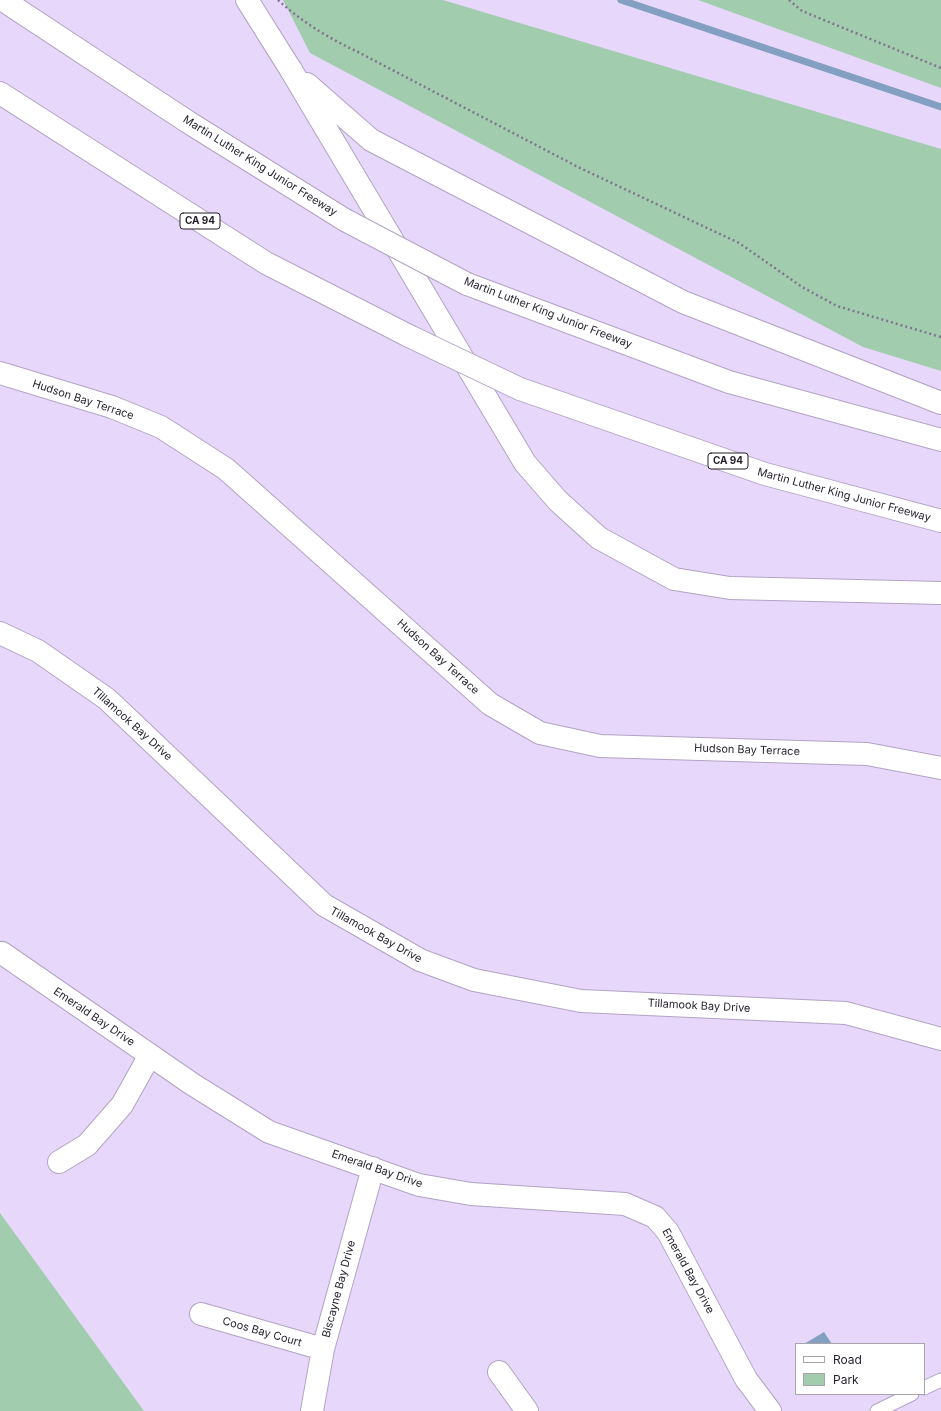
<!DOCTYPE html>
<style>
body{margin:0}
#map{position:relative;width:941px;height:1411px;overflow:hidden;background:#e7d8fb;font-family:Inter,sans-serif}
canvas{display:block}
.legend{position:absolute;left:795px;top:1343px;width:130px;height:52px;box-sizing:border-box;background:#fff;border:1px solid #a7a5aa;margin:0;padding:5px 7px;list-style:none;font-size:12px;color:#231e2a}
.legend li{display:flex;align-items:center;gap:8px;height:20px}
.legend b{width:20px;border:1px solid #a7a5aa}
</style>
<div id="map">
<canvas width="941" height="1411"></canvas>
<ul class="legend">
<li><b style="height:5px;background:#fff"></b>Road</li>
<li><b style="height:11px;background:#a2ccae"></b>Park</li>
</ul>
</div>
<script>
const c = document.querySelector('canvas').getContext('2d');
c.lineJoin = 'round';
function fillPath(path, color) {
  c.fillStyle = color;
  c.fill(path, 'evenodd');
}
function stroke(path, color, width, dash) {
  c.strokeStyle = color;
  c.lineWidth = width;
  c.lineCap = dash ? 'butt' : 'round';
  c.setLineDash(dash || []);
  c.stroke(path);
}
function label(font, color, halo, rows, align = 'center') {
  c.font = font + ' Inter,sans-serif';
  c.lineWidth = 3;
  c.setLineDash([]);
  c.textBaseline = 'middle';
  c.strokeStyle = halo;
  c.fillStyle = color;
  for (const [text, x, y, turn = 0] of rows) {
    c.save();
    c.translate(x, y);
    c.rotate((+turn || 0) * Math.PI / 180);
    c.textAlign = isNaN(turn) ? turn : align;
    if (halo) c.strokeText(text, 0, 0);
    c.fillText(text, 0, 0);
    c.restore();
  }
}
fillPath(new Path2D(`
 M283,0H443L941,149V371L863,347L310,53Z
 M698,0H941V88Z
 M0,1213L144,1411H0Z`), '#a2ccae');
fillPath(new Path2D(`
 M824,1332L832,1344H804Z`), '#83a0c3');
stroke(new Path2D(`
 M621,0L941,107`), '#83a0c3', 7);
const service = new Path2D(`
 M924,1388L941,1380
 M877,1411L912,1394`);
const minor = new Path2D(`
 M0,373L112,407L161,427L226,469L490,704L540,733L600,746L867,754L941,768
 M0,633L38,651L107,699L324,905L420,960L474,980L581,1001L846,1013L941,1039
 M0,954L2,953L192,1084L269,1132L419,1185L471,1194L625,1204L655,1217L668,1232L746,1379L770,1411
 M59,1162L87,1145L122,1105L150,1055
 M201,1314L323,1349
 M499,1372L527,1411
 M312,1411L323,1349L373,1168`);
const secondary = new Path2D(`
 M247,0L291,70`);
const motorway = new Path2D(`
 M3,0L188,122L345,220
 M291,70L525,463L558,501L599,538L674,579L730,588L941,593
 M307,84L371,140L683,302L941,403
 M0,93L266,263L409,336
 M467,284L729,382L941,440
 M520,389L765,474L941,521`);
stroke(service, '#b2a3c4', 15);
stroke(minor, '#b2a3c4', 24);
stroke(secondary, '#b2a3c4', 24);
stroke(motorway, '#b2a3c4', 24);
stroke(new Path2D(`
 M278,0C301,21 328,38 356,51L580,168L739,243L802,287L837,306L941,337
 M789,0L802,11L941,68`), '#7f758c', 2.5, [2, 3]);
stroke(service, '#fff', 13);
stroke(minor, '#fff', 22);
stroke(secondary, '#fff', 22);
stroke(motorway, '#fff', 22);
const motorwayBridge = new Path2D(`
 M345,220L467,284
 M409,336L520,389`);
stroke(motorwayBridge, '#b2a3c4', 24, []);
stroke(motorwayBridge, '#fff', 22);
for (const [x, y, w] of [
 [200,221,40],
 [728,461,40]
]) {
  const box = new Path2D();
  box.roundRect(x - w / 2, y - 8, w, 16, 3);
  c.fillStyle = '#fff';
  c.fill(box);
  stroke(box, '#231e2a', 1);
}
label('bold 10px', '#231e2a', null, [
 ["CA 94",200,221],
 ["CA 94",728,461]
]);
label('11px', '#231e2a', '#fff', [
 ["Martin Luther King Junior Freeway",260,166,32],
 ["Martin Luther King Junior Freeway",548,313,21],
 ["Hudson Bay Terrace",83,400,18],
 ["Martin Luther King Junior Freeway",844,495,15],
 ["Hudson Bay Terrace",438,657,42],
 ["Tillamook Bay Drive",132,724,42],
 ["Hudson Bay Terrace",747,750,2],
 ["Tillamook Bay Drive",376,935,29],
 ["Tillamook Bay Drive",699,1006,3],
 ["Emerald Bay Drive",94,1017,34],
 ["Emerald Bay Drive",377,1169,19],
 ["Emerald Bay Drive",688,1271,61],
 ["Biscayne Bay Drive",339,1289,-75],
 ["Coos Bay Court",262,1332,16]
]);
</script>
